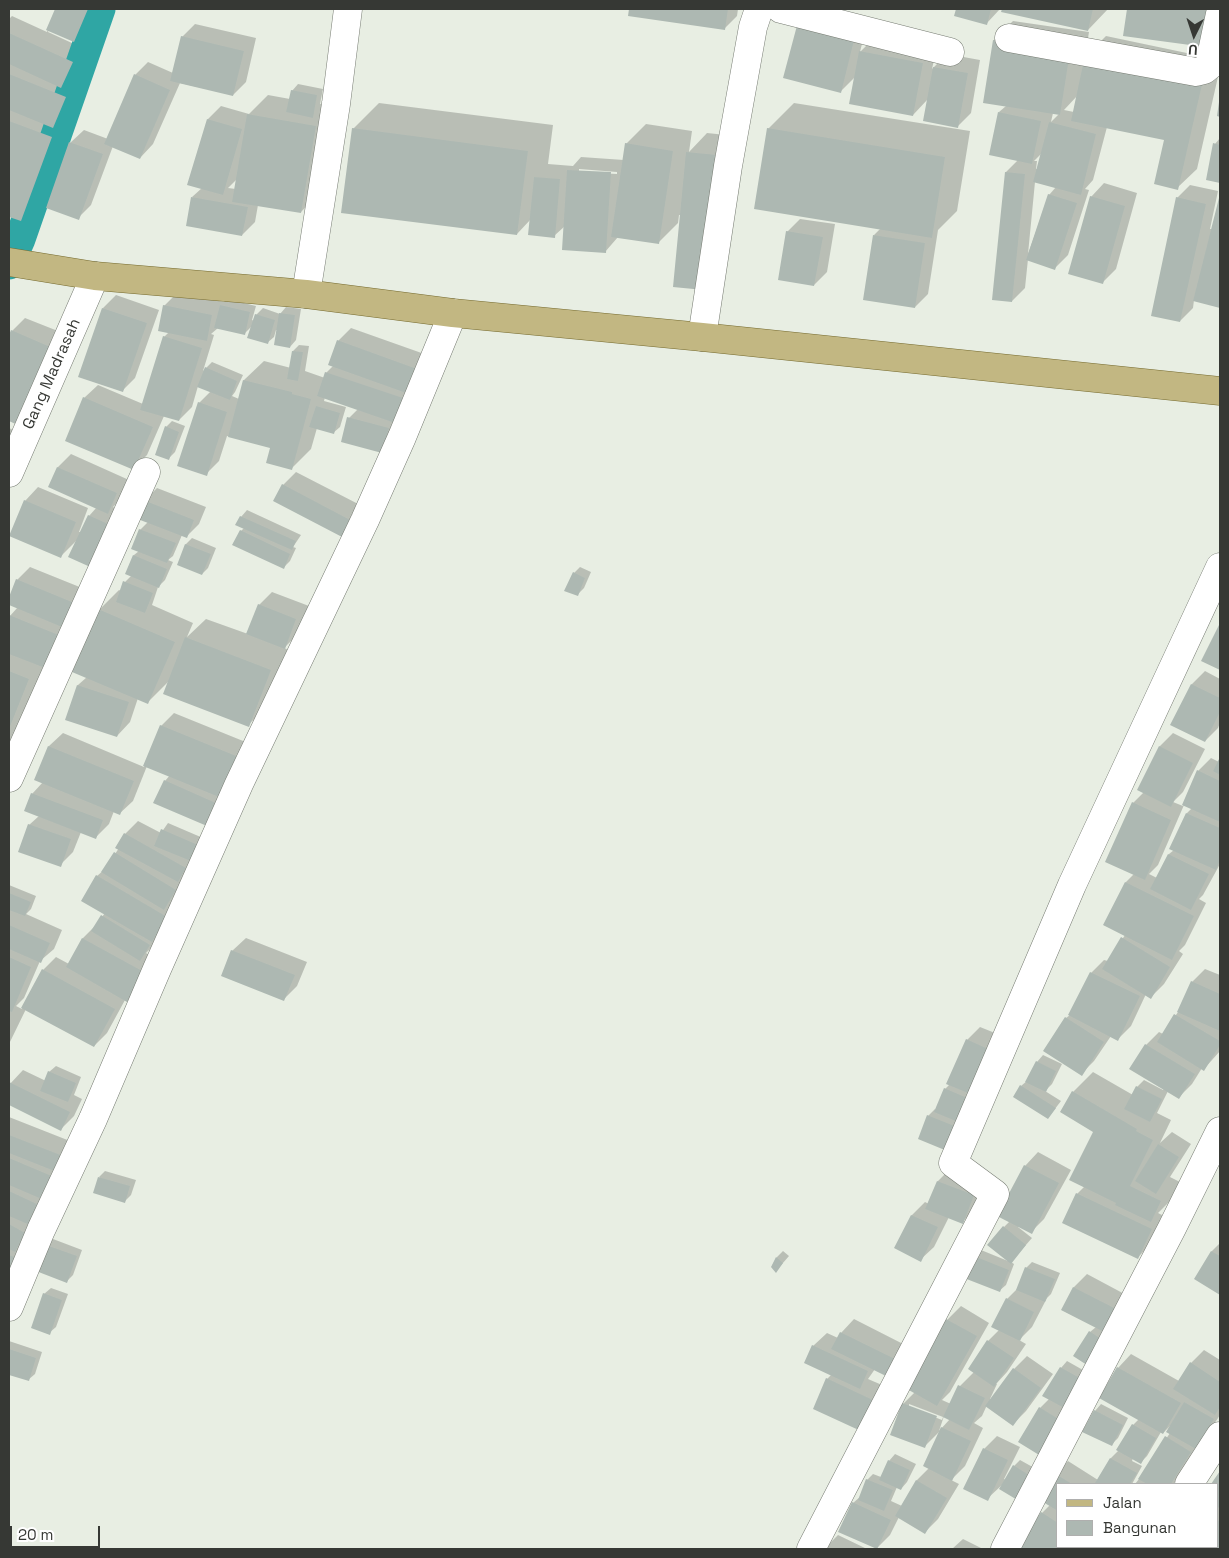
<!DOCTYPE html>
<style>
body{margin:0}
#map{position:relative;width:1229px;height:1558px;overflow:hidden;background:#e8eee3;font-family:"Space Grotesk",sans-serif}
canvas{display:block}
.frame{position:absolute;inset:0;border:10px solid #363834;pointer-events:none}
.legend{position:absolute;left:1056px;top:1483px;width:162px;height:65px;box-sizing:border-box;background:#fff;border:1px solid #afafae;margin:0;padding:6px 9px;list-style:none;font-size:15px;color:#363834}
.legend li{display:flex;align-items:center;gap:10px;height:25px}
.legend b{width:25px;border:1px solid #afafae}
.north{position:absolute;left:1169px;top:10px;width:50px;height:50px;-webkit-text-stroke:4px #fff;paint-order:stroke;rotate:184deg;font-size:14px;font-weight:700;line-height:20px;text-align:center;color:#363834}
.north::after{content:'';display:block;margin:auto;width:18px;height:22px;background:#363834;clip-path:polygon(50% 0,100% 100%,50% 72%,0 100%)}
.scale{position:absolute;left:10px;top:1526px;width:90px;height:22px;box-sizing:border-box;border:2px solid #363834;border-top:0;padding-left:6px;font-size:15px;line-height:18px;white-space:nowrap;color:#363834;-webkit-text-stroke:4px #fff;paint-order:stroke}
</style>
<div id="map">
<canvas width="1229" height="1558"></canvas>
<div class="frame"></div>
<ul class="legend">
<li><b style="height:6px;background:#c2b782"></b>Jalan</li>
<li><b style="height:14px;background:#adb8b2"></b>Bangunan</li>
</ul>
<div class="north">U</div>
<div class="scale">20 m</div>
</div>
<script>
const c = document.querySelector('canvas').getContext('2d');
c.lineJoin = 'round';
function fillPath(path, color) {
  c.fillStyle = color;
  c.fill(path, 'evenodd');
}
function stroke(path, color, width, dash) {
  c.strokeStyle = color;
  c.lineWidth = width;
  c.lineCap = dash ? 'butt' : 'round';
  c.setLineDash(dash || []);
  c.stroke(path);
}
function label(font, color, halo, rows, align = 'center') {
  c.font = font + ' "Space Grotesk",sans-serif';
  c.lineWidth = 4.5;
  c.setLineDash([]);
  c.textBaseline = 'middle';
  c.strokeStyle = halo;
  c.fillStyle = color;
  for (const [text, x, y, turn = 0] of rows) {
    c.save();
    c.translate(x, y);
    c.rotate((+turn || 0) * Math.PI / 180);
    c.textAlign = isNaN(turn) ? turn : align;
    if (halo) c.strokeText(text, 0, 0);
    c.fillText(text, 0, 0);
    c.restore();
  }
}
fillPath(new Path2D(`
 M56,9H95L87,27L74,40L49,30L48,32L85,49L74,73L67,80L78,84L64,115L71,117L40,200L21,220L9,216V19L12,16L47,32Z
 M631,9H738L737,16L724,29L630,15Z
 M957,9H1000L987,23L955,15Z
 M1003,9H1108L1088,30L1002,11Z
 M1128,9H1220L1125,35Z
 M868,19L860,52L873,39L936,51L932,69L947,54L980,60L971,113L958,126L928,99L913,115L856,76L841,91L785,77Z
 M1013,21L1089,32L1085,57L1106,36L1220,60V68L1197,169L1177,188L1165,139L1107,127L1093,180L1085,189L1089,190L1068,255L1055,268L1028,259L1025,288L1012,301L1006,172L1018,160L999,112L1006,106L994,40ZM1078,95L1074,112L1064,110ZM1053,113L1059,114L1051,122ZM1042,153L1038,169H1036L1037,161H1034ZM1035,182L1056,187L1049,195L1028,254Z
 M195,24L256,38L246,82L233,95L180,83L153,144L140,158L113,146L91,205L78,218L70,143L84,130L108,139L135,75L148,62L173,73L182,37Z
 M298,84L323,89L320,104L335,106L320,192L301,212L258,205L255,222L242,235L192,197L202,188L208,119L221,106L249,114L268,95L290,99L292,91ZM237,179L236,189L228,188Z
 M379,103L553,125L548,164L573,166L581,157L624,160L626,144L646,124L692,131L689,152L707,133L736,136L681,215H679L678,223L658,243L618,237L605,252L565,226L554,236L531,219L517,234L353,129ZM579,169L617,172V174L579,172Z
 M794,103L970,131L957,211L938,230L928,294L915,307L874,235L881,228L768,129Z
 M1220,138V182L1207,179L1215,144Z
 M1104,183L1137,193L1116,269L1103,282L1091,197Z
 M1190,185L1218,191L1210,229H1212L1220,196V307L1194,300L1193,308L1180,321L1177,198Z
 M800,219L835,224L827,272L814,285L787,232Z
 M177,293L224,302L227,299L256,306L252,320L254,321L256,315L263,308L280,314L286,307L301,309L296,340L290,347L277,330H276L274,337L267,343L253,325L244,334L218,328L211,334L214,335L203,371L212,362L243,375L235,392L232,396L239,399L244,380L264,361L291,368L293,351L299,345L309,346L305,371L325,378L326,373L334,365L338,341L351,328L430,356L381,452L349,418L358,409L325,397L324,401L346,407L340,427L333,433L317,428L311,449L291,469L272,447L227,436L219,461L206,474L199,403L211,391L198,386L192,407L179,420L164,416L147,455L134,468L84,398L98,385L143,404L164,337L169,332L164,306Z
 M116,295L159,310L135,378L122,391L103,308Z
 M25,318L68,335L22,426L9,420V339L12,331Z
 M172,421L185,426L175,452L169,458L166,427Z
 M9,428L22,434L9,463Z
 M71,454L129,480L121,499L113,507L129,515L76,541L61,556L25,501L38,487L88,508L79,532H81L89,516L97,507L50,486L58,467Z
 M296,472L364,507L343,536L283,485Z
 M157,488L206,507L199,524L186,537L182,535L173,556L168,560L173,562L165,580L158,587L152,605L193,623L187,637L206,619L248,634L259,605L272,592L309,606L298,634L284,648L289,650L268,706L248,725L170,680L147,703L138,698L130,722L117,736L67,719L78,685L87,677L99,610L119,590L121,591L125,582L132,575L127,573L134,555L139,551L140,530L148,522L144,501Z
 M247,510L301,535L293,547L296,548L290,561L284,567L241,531L244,528L241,517Z
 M192,538L216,548L208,568L202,574L178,564L186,544Z
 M30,567L97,594L9,756V617L18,607L9,604V600L17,580Z
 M580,567L591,572L584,588L577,595L574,573Z
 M1205,671L1220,679V723L1218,728L1205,741L1172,725L1192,684Z
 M174,713L253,745L220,812L165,781L170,775L147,766L133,801L119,814L114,811L109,824L96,837L81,832L73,852L60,865L29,825L39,816L32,794L43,782L36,779L49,746L63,733L144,767L161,726Z
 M1173,733L1205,749L1183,792L1173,802L1183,806L1198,771L1211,758L1219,762L1220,759V864L1203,895L1199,899L1206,903L1185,945L1179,951L1183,954L1164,984L1151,997L1146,994L1131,1026L1118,1039L1111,1036L1094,1061L1081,1074L1066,1018L1070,1015L1091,973L1104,960L1108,961L1125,935L1104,925L1126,882L1134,874L1133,803L1144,792L1139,789L1160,746ZM1184,805L1192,808L1187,813L1174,850L1169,854L1157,878L1149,874L1158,865Z
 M138,821L161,833L168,823L203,838L176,895L172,899L179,903L153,946L146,953L156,959L140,988L127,1001L125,1000L107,1033L94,1046L26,1009L9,1044V885L36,896L31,909L26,914L62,930L54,949L40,961L24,998L16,1006L22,1009L43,970L56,957L69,964L83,938L95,926L105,913L97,876L105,869L119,848L125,834Z
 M246,938L307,962L297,986L284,999L232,951Z
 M1205,969L1220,975V1051L1204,1069L1202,1068L1192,1084L1179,1097L1168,1091L1157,1113L1171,1120L1160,1143L1172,1132L1191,1144L1170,1177L1180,1182L1170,1201L1158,1213L1164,1216L1151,1244L1138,1257L1077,1194L1085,1186L1095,1132L1062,1111L1073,1092L1093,1072L1133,1095L1137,1087L1144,1080L1163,1090L1164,1089L1146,1045L1159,1032L1163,1034L1178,1012L1192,982Z
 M980,1027L1010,1039L958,1146L928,1116L935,1109L936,1110L945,1089L950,1084L967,1040Z
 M1043,1055L1062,1064L1052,1084L1045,1091L1061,1101L1048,1118L1021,1086L1028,1080L1037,1062Z
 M56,1066L81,1077L74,1095L82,1099L74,1116L61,1129L9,1104V1085L23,1070L46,1081L49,1072Z
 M9,1117L75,1143L9,1281Z
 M1038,1152L1071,1170L1044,1219L1031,1232L1019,1226L1018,1227L1032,1238L1011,1262L1014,1264L1006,1285L999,1291L966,1277L981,1250L1008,1261L1004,1227L1010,1221L998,1215L1025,1166Z
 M951,1168L986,1182L976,1209L962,1222L949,1217L934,1247L920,1260L896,1248L912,1215L925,1202L929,1204L938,1181Z
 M105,1171L136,1180L131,1195L125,1201L99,1177Z
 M53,1239L82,1250L73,1275L67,1281L47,1245Z
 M1220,1243V1293L1196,1279L1212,1251Z
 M783,1251L789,1256L776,1271L773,1267L777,1257Z
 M1032,1262L1060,1273L1051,1294L1047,1298L1032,1327L1019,1340L1026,1344L1007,1372L996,1384H997L990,1399H991L1014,1369L1027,1356L1053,1374L1026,1411L1013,1424L987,1405L982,1416L974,1423L983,1428L965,1466L951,1480L959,1484L938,1519L925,1532L899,1517L890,1535L877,1548L853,1503L861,1496L867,1480L873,1474L881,1477L889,1461L895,1454L916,1464L907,1482L901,1489L897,1487L891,1501L902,1506L917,1480L929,1468L940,1431L924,1447L903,1404L915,1392L908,1388L947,1320L961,1306L989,1323L950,1392L942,1400L951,1404L960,1386L974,1372L988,1341L999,1330L1007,1299L1018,1288L1026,1268ZM909,1404L943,1417L942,1420L909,1407ZM944,1416L950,1419L939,1431Z
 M1087,1274L1130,1297L1096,1360L1090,1332L1096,1327L1062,1310L1074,1287Z
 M51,1288L68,1294L56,1327L49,1333L44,1294Z
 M854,1319L909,1347L901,1363L875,1369L868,1379L889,1388L876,1417L827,1379L832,1374L813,1346L827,1333L838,1338L841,1333Z
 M9,1341L42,1352L35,1374L28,1380L9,1373Z
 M1204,1350L1220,1360V1415L1177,1480L1173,1484H1135L1139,1479L1170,1433V1426L1163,1433L1161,1432L1147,1456L1140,1463L1133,1458L1132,1461L1142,1466L1132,1484H1100L1097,1483L1096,1484H1058V1547H1069L1067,1549H1019L1042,1513L1050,1505L1055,1474L1068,1461L1098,1480L1111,1458L1119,1450L1133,1425L1139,1419L1101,1397L1118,1368L1131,1354L1179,1381L1191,1363Z
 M1067,1361L1090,1374L1057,1443L1040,1408L1049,1399L1061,1368Z
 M1101,1404L1128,1418L1118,1438L1111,1445L1095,1411Z
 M997,1436L1020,1447L1004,1479L1006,1480L1014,1466L1020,1460L1038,1470L1025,1493L1003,1484L987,1499L984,1449Z
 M1220,1473V1549H1166L1168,1547H1218V1484H1212Z
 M838,1535L867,1549H824Z
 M963,1539L983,1549H952Z
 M1073,1547H1127L1126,1549H1071Z`), '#0003');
stroke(new Path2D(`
 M9,264L20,239L100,9`), '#2fa6a4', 31);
fillPath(new Path2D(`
 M55,9H88L74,42L46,30Z
 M629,9H728L725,30L628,16Z
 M956,9H991L987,25L954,16Z
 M1002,9H1093L1088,31L1001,12Z
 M1127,9H1210L1205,47L1123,36Z
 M799,18L856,32L841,93L783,78Z
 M9,33L73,62L61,88L9,64Z
 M181,36L244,51L233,96L170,81Z
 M993,40L1070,52L1060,115L983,103Z
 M859,51L923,63L913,116L849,104Z
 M1085,55L1203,80L1178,190L1154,184L1164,140L1071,121Z
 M933,67L968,73L958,128L923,121Z
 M9,74L66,97L53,128L9,110Z
 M134,74L170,90L140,159L104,144Z
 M291,90L317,95L313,118L286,112Z
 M1219,102H1220V117L1217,116Z
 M998,112L1041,121L1032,164L989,155Z
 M247,114L316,126L301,213L232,202Z
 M207,119L242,129L223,195L187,185Z
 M9,121L52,137L21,221L9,217Z
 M1049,122L1096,134L1081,195L1033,182Z
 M352,128L528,151L517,235L341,213Z
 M767,128L945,157L932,238L754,209Z
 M69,142L103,154L79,220L46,208Z
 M625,143L673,151L659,244L611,237Z
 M1213,143L1220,145V183L1206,180Z
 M686,152L717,155L704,290L673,287Z
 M567,170L611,172L606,253L562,250Z
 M1005,172L1025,174L1012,302L992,300Z
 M534,177L560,179L555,238L528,235Z
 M1048,194L1077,203L1055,270L1026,260Z
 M1220,194V308L1193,301Z
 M1090,196L1125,206L1103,284L1068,274Z
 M191,197L248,207L242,236L186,226Z
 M1176,197L1206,204L1180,322L1151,316Z
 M786,231L823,237L814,286L778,280Z
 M873,235L925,243L915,308L863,300Z
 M163,305L212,315L207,341L158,331Z
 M220,305L250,312L245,335L214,328Z
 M102,308L147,323L123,392L78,377Z
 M279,313L295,315L290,348L274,345Z
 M255,314L275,320L268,344L247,338Z
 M11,330L55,349L22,427L9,421V335Z
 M163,336L202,348L179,421L140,410Z
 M337,340L417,369L409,394L328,365Z
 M292,351L303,352L298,381L287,379Z
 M205,367L237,381L230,400L197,387Z
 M325,372L403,398L395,423L317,396Z
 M243,380L292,392V394L311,399L292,470L266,463L270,448L228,437Z
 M83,397L153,427L134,470L65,441Z
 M198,402L227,412L207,476L177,466Z
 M316,406L340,413L334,434L309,427Z
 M347,417L389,428L382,453L341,442Z
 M165,426L179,432L169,460L155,455Z
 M57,467L117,493L108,514L48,487Z
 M282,484L352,521L344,538L273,501Z
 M24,500L76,522L61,558L9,536Z
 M143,500L194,520L187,538L135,518Z
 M88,515L117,528L97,570L68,557Z
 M240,516L296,541L292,550L235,525Z
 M139,529L176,543L167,563L131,549Z
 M240,530L290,554L284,569L232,545Z
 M185,544L211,554L202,575L177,565Z
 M133,555L167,569L159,588L125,574Z
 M573,572L585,578L578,596L564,591Z
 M16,579L84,607L74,632L9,605V597Z
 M123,581L153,593L145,613L116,602Z
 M258,604L296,619L285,649L246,634Z
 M98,609L175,642L148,704L72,672Z
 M9,615L66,638L53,671L9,654Z
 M1220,623V670L1201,661Z
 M185,637L271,670L249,727L163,694Z
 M9,671L29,679L9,729Z
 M1191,684L1220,698V712L1205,742L1170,725Z
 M77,685L129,702L117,737L65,720Z
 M160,725L241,758L224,799L143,766Z
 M48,746L134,781L120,815L34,780Z
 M1159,746L1193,763L1171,807L1137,790Z
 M1220,757V775L1213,771Z
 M1197,770L1220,781V822L1182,805Z
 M164,780L218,804L207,826L153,803Z
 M31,793L103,820L96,839L24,811Z
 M1132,802L1171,820L1145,880L1105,862Z
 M1186,813L1220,828V860L1216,870L1169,849Z
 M28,824L71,839L61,867L18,852Z
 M161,829L198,845L191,861L154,846Z
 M124,833L186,868L178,882L115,848Z
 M114,852L176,890L164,910L101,872Z
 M1168,854L1209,874L1191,910L1150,889Z
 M96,875L167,917L152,942L81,901Z
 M1125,882L1194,916L1172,960L1103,925Z
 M9,893L31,902L25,916L9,910Z
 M101,915L150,945L140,961L91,931Z
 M9,925L50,943L41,963L9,949Z
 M1121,937L1170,967L1151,999L1102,969Z
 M82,938L144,972L127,1002L66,967Z
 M231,950L295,975L284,1001L221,976Z
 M9,957L31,967L12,1012L9,1011Z
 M42,969L115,1009L94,1047L21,1008Z
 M1090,972L1140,996L1118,1041L1068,1015Z
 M1191,981L1220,994V1031L1177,1012Z
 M1174,1014L1220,1041V1045L1204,1071L1157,1042Z
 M1065,1017L1104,1042L1082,1076L1043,1051Z
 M966,1039L997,1053L978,1097L946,1084Z
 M1145,1044L1195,1074L1179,1099L1129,1069Z
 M1036,1061L1056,1071L1046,1092L1025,1082Z
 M48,1071L76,1083L68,1102L40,1091Z
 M9,1082L70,1112L61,1131L9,1105Z
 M1020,1085L1056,1108L1048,1119L1013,1097Z
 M1136,1086L1162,1099L1150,1122L1124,1109Z
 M944,1088L972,1100L963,1124L934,1112Z
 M1072,1091L1137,1129L1136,1131L1153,1140L1130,1186L1161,1201L1151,1222L1115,1205L1116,1203L1069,1180L1093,1132L1060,1112Z
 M927,1115L962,1129L952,1153L918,1139Z
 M9,1135L63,1156L57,1172L9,1153Z
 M1158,1144L1179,1157L1156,1194L1135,1181Z
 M9,1158L54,1177L44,1200L9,1185Z
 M1024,1165L1059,1183L1032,1234L997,1216Z
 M98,1177L130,1186L125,1203L93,1193Z
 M937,1181L974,1195L963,1224L925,1209Z
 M9,1191L39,1205L30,1225L9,1216Z
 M1076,1193L1152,1229L1138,1259L1062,1223Z
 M911,1215L938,1227L921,1262L894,1248Z
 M9,1224L25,1233L15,1252L9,1249Z
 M1003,1226L1026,1245L1011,1264L987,1245Z
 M46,1245L77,1256L67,1283L36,1271Z
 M1211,1251L1220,1256V1295L1194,1279Z
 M9,1255L20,1259L9,1282Z
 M974,1256L1009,1270L1000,1292L964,1278Z
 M776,1257L783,1263L776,1273L771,1267Z
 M1025,1267L1055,1279L1045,1302L1016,1290Z
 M1073,1287L1118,1310L1106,1333L1061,1310Z
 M43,1293L62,1300L50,1335L31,1328Z
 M1006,1298L1034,1312L1020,1341L991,1327Z
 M946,1319L977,1336L937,1406L907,1389Z
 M1089,1331L1107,1343L1090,1367L1073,1356Z
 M840,1332L897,1360L888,1377L831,1349Z
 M987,1340L1014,1358L994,1387L968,1369Z
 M812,1345L868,1371L860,1389L804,1363Z
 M9,1349L36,1358L29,1381L9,1375Z
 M1190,1362L1220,1382V1407L1215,1415L1173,1389Z
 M1060,1367L1085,1381L1068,1410L1042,1396Z
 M1117,1367L1181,1403L1163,1434L1099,1398Z
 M1013,1368L1041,1388L1013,1426L985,1406Z
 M826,1378L877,1402L863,1432L813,1409Z
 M958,1385L985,1398L969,1430L943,1417Z
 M1184,1402L1214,1419L1196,1449L1166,1432Z
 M902,1403L937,1416L925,1448L890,1435Z
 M1039,1407L1065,1423L1044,1458L1018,1442Z
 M1094,1410L1123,1425L1112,1446L1082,1432Z
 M1132,1424L1156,1438L1141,1464L1116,1450Z
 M941,1427L971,1441L952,1481L923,1466Z
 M1165,1436L1191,1452L1171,1484H1147L1138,1479Z
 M983,1448L1008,1460L988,1501L963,1489Z
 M1110,1458L1137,1473L1130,1484L1095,1483Z
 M888,1460L910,1470L901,1490L879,1480Z
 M1013,1465L1032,1477L1019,1501L999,1489Z
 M1220,1471V1509L1218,1507V1484H1211Z
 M1054,1473L1072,1484H1058V1511L1038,1499Z
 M866,1479L893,1490L884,1511L858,1500Z
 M916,1480L947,1498L925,1534L895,1516Z
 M852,1502L891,1520L877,1549L838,1532Z
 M1041,1512L1058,1523V1547H1065L1064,1549H1017Z
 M1218,1520L1220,1522V1549H1195L1191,1547H1218Z
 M1071,1547H1107L1111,1549H1070Z
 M1166,1547H1173L1178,1549H1165Z`), '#adb8b2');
const minor = new Path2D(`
 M781,9L950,52
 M1009,38L1196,72L1204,70L1209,66L1220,14
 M306,294L336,104L348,9
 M702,337L728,166L753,27L759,9
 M9,473L95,276
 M9,778L146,472
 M9,1307L41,1230L93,1119L157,969L239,784L365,520L402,437L453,313
 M1189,1484L1220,1436
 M811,1549L995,1194L953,1163L1072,885L1220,567
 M1005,1549L1172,1228L1220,1131
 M1146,1549L1148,1547`);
const primary = new Path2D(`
 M9,262L95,276L306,294L453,313L702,337L1220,391`);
stroke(minor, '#767b72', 29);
stroke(primary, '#766b30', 29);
stroke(minor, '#fff', 28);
stroke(primary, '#c2b782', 28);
label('16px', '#363834', '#fff', [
 ["Gang Madrasah",52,374,-66]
]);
</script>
